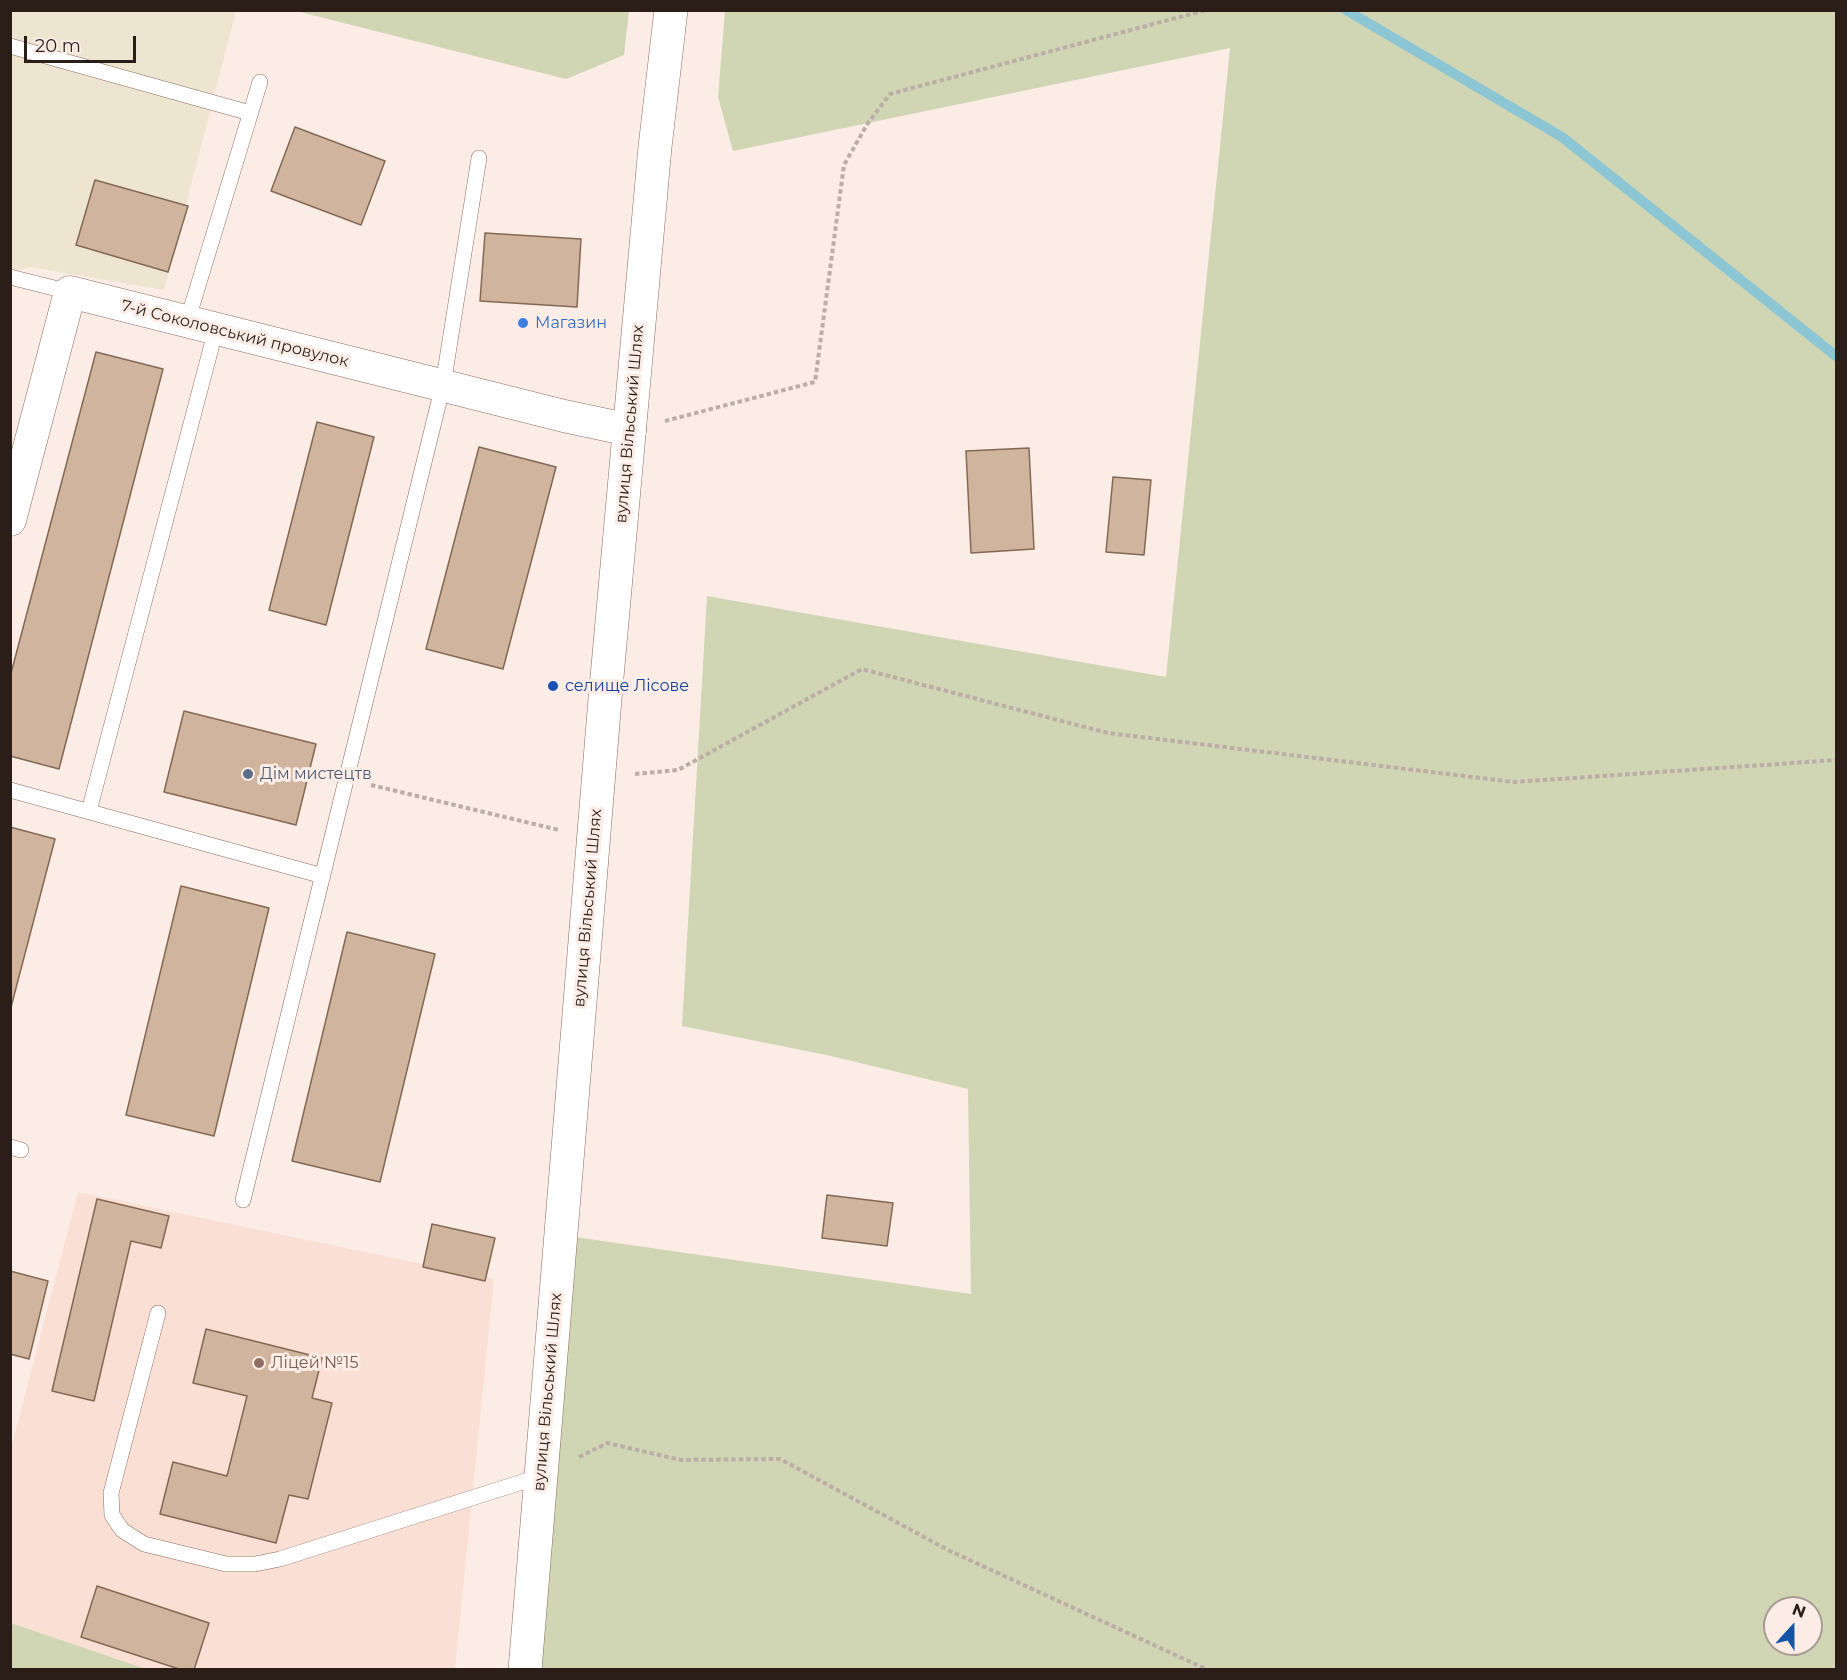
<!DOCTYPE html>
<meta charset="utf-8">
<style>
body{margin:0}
#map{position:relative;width:1847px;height:1680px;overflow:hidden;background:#fbece6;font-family:Montserrat,sans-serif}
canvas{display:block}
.frame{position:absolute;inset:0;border:12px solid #2b1e18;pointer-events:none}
.north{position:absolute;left:1763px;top:1596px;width:60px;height:60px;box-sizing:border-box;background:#fbece6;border:2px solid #a89a94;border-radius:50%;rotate:21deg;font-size:16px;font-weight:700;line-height:24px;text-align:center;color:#2b1e18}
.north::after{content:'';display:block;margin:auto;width:21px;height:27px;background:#1554a4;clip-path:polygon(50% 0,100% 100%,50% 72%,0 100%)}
.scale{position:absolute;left:24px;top:36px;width:112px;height:27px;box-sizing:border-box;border:3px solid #2b1e18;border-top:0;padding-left:8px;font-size:18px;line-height:21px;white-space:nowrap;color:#2b1e18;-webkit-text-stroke:4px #fbece6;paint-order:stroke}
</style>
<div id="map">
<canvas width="1847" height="1680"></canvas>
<div class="frame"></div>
<div class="north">N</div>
<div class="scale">20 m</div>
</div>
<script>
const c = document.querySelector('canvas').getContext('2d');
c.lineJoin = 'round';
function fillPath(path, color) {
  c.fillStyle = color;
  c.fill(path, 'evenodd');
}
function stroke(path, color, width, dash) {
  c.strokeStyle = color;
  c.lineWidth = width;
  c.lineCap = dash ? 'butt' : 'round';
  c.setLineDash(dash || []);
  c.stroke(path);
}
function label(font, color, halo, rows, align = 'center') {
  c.font = font + ' Montserrat,sans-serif';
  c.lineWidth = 6;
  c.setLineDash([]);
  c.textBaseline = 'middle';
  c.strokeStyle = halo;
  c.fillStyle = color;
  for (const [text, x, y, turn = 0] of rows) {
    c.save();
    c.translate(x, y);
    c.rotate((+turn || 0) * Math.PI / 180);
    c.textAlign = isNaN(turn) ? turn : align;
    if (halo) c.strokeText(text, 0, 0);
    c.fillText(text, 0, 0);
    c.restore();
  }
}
fillPath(new Path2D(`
 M78,1192L494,1279L455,1669H146L11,1623V1448Z`), '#f9dfd4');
fillPath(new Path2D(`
 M11,11H236L164,290L30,267L11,272Z`), '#eee5d0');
fillPath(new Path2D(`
 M296,11L629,10V11L624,55L566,79Z
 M725,11H1836V1669L525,1670L561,1235L971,1294L968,1089L831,1056L682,1026L707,596L1166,677L1230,48L733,151L718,97ZM1775,1608H1811V1644H1775Z
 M11,1623L146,1669H11Z`), '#d0d5b4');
stroke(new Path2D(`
 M1346,10L1562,137L1836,356`), '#8cc6d5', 10);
const building = new Path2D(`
 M295,127L385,161L361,225L271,191Z
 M95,180L188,206L168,272L76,245Z
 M485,233L581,239L577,307L480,301Z
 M96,352L163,369L59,769L10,756V677Z
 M317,422L374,437L326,625L269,610Z
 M479,447L556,467L503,669L426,649Z
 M1029,448L1034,549L971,553L966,451Z
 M1113,477L1151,480L1144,555L1106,552Z
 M184,711L316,744L296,825L164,792Z
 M10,827L55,839L10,1011Z
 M181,886L269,908L214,1136L126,1115Z
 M347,932L435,954L380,1182L292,1161Z
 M827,1195L893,1203L887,1246L822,1238Z
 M97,1199L169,1216L161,1248L131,1241L94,1401L52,1391Z
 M432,1224L495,1238L485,1281L423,1267Z
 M10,1271L48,1281L29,1359L10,1354Z
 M206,1329L322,1358L312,1398L332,1403L308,1499L289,1495L276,1543L160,1514L173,1462L227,1476L247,1396L193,1383Z
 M97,1586L209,1623L194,1670H182L81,1637Z`);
fillPath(building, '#d0b49d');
stroke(building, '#836954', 1.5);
const lane = new Path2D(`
 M10,46L250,113
 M10,277L70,292
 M187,322L260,82
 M10,790L323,876
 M89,811L216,329
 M10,1147L21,1150
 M243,1200L443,385L479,158
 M158,1313L111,1493L112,1515L122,1530L144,1544L226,1564H255L280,1559L541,1476`);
const street = new Path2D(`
 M10,520L70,292L564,416L630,430`);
const secondary = new Path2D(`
 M525,1670L605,699L655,147L671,10`);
stroke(lane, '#8c6d5f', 16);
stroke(street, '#8c6d5f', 33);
stroke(secondary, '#8c6d5f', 34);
stroke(new Path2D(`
 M665,421L815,382L844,165L868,123L890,94L1206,10
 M635,774L678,770L862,669L1108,733L1514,782L1836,760
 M371,785L559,830
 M579,1457L607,1443L681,1460L780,1459L950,1551L1208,1670`), '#bcada7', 4, [4.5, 3]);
stroke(lane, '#fff', 15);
stroke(street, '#fff', 32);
stroke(secondary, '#fff', 33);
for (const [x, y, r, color] of [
 [523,323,6,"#3f7fe0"],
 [553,686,6,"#1a4fb4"],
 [248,774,6,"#5c6f8a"],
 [259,1363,6,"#8d6e63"]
]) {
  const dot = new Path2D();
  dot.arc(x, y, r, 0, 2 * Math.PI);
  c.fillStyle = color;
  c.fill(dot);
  stroke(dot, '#fbece6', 2);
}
label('16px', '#366cbe', '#fbece6', [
 ["Магазин",535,323]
], 'left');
label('16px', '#2b1e18', '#fbece6', [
 ["7-й Соколовський провулок",235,334,14],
 ["вулиця Вільський Шлях",630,424,-85],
 ["вулиця Вільський Шлях",588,908,-85],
 ["вулиця Вільський Шлях",548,1392,-85]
]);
label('16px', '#164399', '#fbece6', [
 ["селище Лісове",565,686]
], 'left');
label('16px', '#4e5e75', '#fbece6', [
 ["Дім мистецтв",260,774]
], 'left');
label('16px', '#785e54', '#fbece6', [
 ["Ліцей №15",271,1363]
], 'left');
</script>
